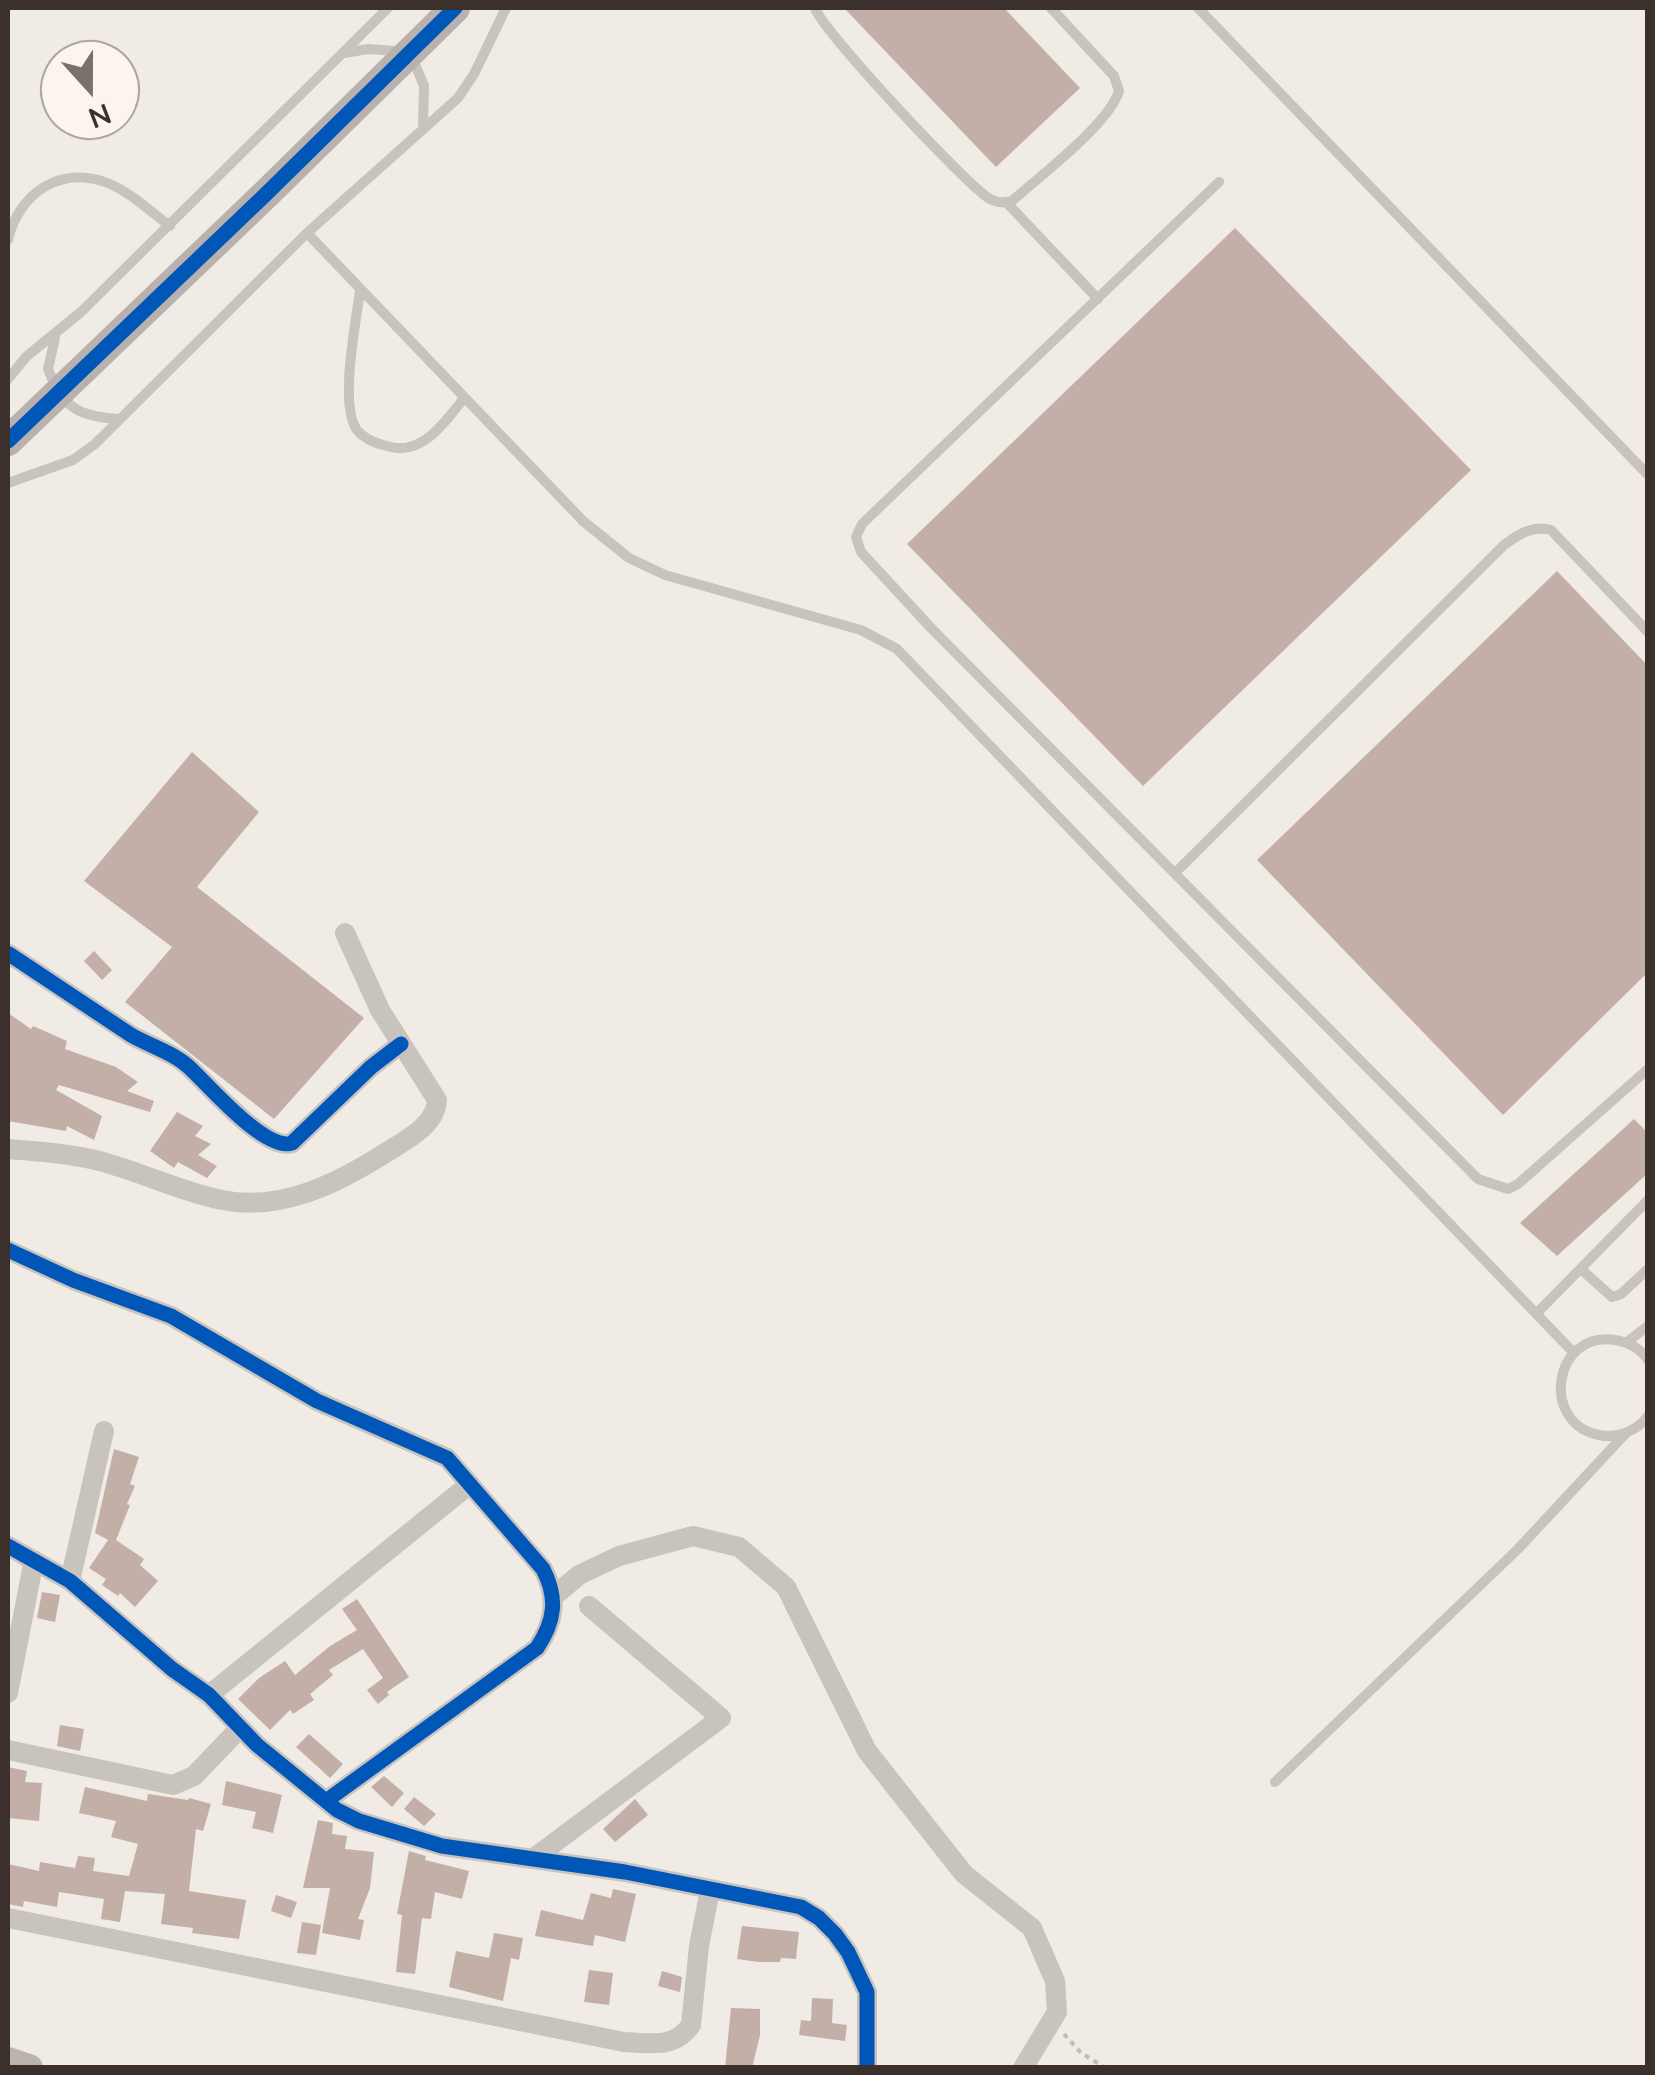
<!DOCTYPE html>
<style>
body{margin:0}
#map{position:relative;width:1655px;height:2075px;overflow:hidden;background:#f0ebe5;font-family:Mulish,sans-serif}
canvas{display:block}
.frame{position:absolute;inset:0;border:10px solid #3b302b;pointer-events:none}
.north{position:absolute;left:40px;top:40px;width:100px;height:100px;box-sizing:border-box;background:#fbf5ee;border:2px solid #aea6a0;border-radius:50%;rotate:159deg;font-size:28px;font-weight:700;line-height:40px;text-align:center;color:#3b302b}
.north::after{content:'';display:block;margin:auto;width:35px;height:45px;background:#7a716c;clip-path:polygon(50% 0,100% 100%,50% 72%,0 100%)}
</style>
<div id="map">
<canvas width="1655" height="2075"></canvas>
<div class="frame"></div>
<div class="north">N</div>
</div>
<script>
const c = document.querySelector('canvas').getContext('2d');
c.lineJoin = 'round';
function fillPath(path, color) {
  c.fillStyle = color;
  c.fill(path, 'evenodd');
}
function stroke(path, color, width, dash) {
  c.strokeStyle = color;
  c.lineWidth = width;
  c.lineCap = dash ? 'butt' : 'round';
  c.setLineDash(dash || []);
  c.stroke(path);
}
fillPath(new Path2D(`
 M844,8H1004L1080,88L996,167Z
 M1235,228L1471,470L1143,786L907,544Z
 M1557,571L1648,666V972L1503,1115L1257,860Z
 M192,752L259,812L197,887L364,1018L274,1119L125,1002L172,947L84,881Z
 M94,951L112,970L102,980L84,961Z
 M8,1013L31,1029L33,1026L67,1041L65,1049L116,1067L138,1082L127,1091L154,1101L150,1112L59,1085L56,1090L102,1116L94,1140L67,1126L66,1131L8,1121Z
 M177,1112L203,1126L195,1136L211,1144L198,1155L217,1166L207,1178L178,1162L174,1168L150,1151Z
 M1634,1119L1648,1133V1173L1557,1256L1520,1223Z
 M114,1449L139,1457L130,1484L135,1486L127,1504L130,1505L116,1540L144,1559L140,1565L158,1581L135,1607L120,1593L118,1596L102,1585L106,1579L89,1568L108,1540L95,1533Z
 M42,1592L60,1595L55,1622L37,1618Z
 M357,1599L409,1677L387,1692L389,1695L378,1704L367,1690L383,1678L363,1649L329,1670L333,1675L310,1694L314,1700L293,1714L290,1710L270,1730L238,1699L259,1678L285,1661L295,1675L330,1646L357,1630L342,1609Z
 M60,1725L84,1729L80,1751L57,1746Z
 M309,1734L343,1764L330,1778L296,1747Z
 M8,1767L27,1771L25,1782L42,1783L39,1821L8,1818Z
 M384,1776L404,1793L392,1807L371,1787Z
 M226,1781L282,1795L273,1833L252,1828L256,1812L222,1805Z
 M85,1787L147,1801L148,1794L188,1800L189,1798L211,1804L203,1831L196,1829L189,1891L246,1900L239,1939L192,1933L193,1928L161,1924L165,1894L125,1891L120,1922L101,1919L104,1899L59,1892L57,1907L24,1901L23,1907L8,1904V1864L39,1871L40,1862L75,1868L78,1856L95,1858L93,1871L129,1876L138,1844L111,1837L116,1821L79,1813Z
 M414,1797L436,1814L424,1826L404,1809Z
 M635,1799L648,1815L615,1842L603,1829Z
 M318,1820L333,1823L332,1834L347,1836L345,1849L374,1852L370,1888L358,1919L364,1920L360,1940L322,1933L330,1888H303Z
 M409,1851L426,1856L425,1860L469,1871L462,1899L435,1892L431,1919L422,1918L415,1974L396,1972L402,1915L397,1914Z
 M613,1889L636,1894L625,1942L595,1935L593,1946L535,1936L541,1910L583,1920L591,1893L611,1898Z
 M276,1895L297,1902L291,1918L271,1911Z
 M302,1922L321,1925L316,1955L297,1953Z
 M742,1926L799,1932L796,1959L781,1958L780,1962H758L737,1959Z
 M494,1933L523,1938L519,1960L511,1958L503,2001L449,1987L456,1951L489,1958Z
 M589,1970L613,1973L609,2005L584,2002Z
 M662,1971L682,1977L680,1992L658,1986Z
 M812,1998L833,1999L832,2023L847,2025L845,2041L799,2035L801,2020L811,2021Z
 M731,2008L760,2009V2035L752,2068H725Z`), '#c3afa7');
stroke(new Path2D(`
 M1064,2034L1081,2053L1106,2068`), '#c2bbb6', 4, [5, 5]);
stroke(new Path2D(`
 M815,8C822,30 966,185 990,199C998,203 1003,203 1012,201C1040,176 1109,124 1119,91L1114,76L1051,8
 M1198,8L1648,475
 M344,53L368,49L410,52L424,86L423,127
 M1219,182L862,524L856,537L861,552L932,629L1478,1179L1508,1189L1518,1184L1648,1069
 M1007,203L1098,299
 M307,233L583,521L629,558L665,575L861,630L897,649L1573,1352
 M8,240C19,192 62,164 110,184C131,193 151,212 170,226
 M360,291C356,321 339,406 357,430C365,440 378,444 391,447C423,455 447,420 464,398
 M55,338L48,369C63,409 80,417 120,419
 M8,379L27,356L81,312L388,8
 M8,483L73,460L95,444L307,233L458,98L474,74L506,8
 M1176,872L1504,545C1519,534 1532,525 1551,530L1648,632
 M1582,1270L1612,1297L1621,1294L1648,1269
 M1536,1314L1648,1200
 M1627,1342L1648,1326
 M1648,1360C1640,1348 1628,1342 1615,1340C1554,1330 1539,1423 1599,1435C1617,1439 1637,1431 1648,1416
 M1275,1782L1518,1549L1626,1433`), '#c9c3be', 10);
stroke(new Path2D(`
 M9,954C50,981 90,1008 131,1035C150,1046 175,1053 191,1069C210,1087 266,1152 292,1143L371,1067L401,1044
 M8,1149C42,1152 80,1154 113,1165C150,1176 185,1193 222,1200C282,1212 338,1183 387,1152C406,1140 436,1125 437,1100L380,1010L345,933
 M8,1250L73,1280L171,1316L317,1401L447,1458L543,1569C558,1598 555,1621 537,1648L326,1801
 M8,1546L70,1581L172,1669L209,1695L257,1745L337,1810L359,1821L442,1846L625,1872L761,1899L801,1907L819,1918L835,1934L848,1952L867,1992V2068
 M70,1581L104,1431
 M553,1597L579,1575L619,1556L693,1536L739,1547L786,1587L867,1751L964,1874L1032,1928L1055,1981L1057,2012L1023,2068
 M8,1693L34,1560
 M209,1695L470,1484
 M8,1750L173,1785L194,1776L239,1729
 M534,1858L721,1718L589,1606
 M8,1918L624,2042C651,2043 674,2049 691,2025L699,1946L710,1890`), '#c9c3be', 20);
stroke(new Path2D(`
 M8,2061L29,2068`), '#bab3ae', 28);
stroke(new Path2D(`
 M8,441L266,194L455,8`), '#b8b1ad', 30);
stroke(new Path2D(`
 M8,441L266,194L455,8
 M9,954C50,981 90,1008 131,1035C150,1046 175,1053 191,1069C210,1087 266,1152 292,1143L371,1067L401,1044
 M8,1250L73,1280L171,1316L317,1401L447,1458L543,1569C558,1598 555,1621 537,1648L326,1801
 M8,1546L70,1581L172,1669L209,1695L257,1745L337,1810L359,1821L442,1846L625,1872L761,1899L801,1907L819,1918L835,1934L848,1952L867,1992V2068`), '#0057b8', 15);
</script>
